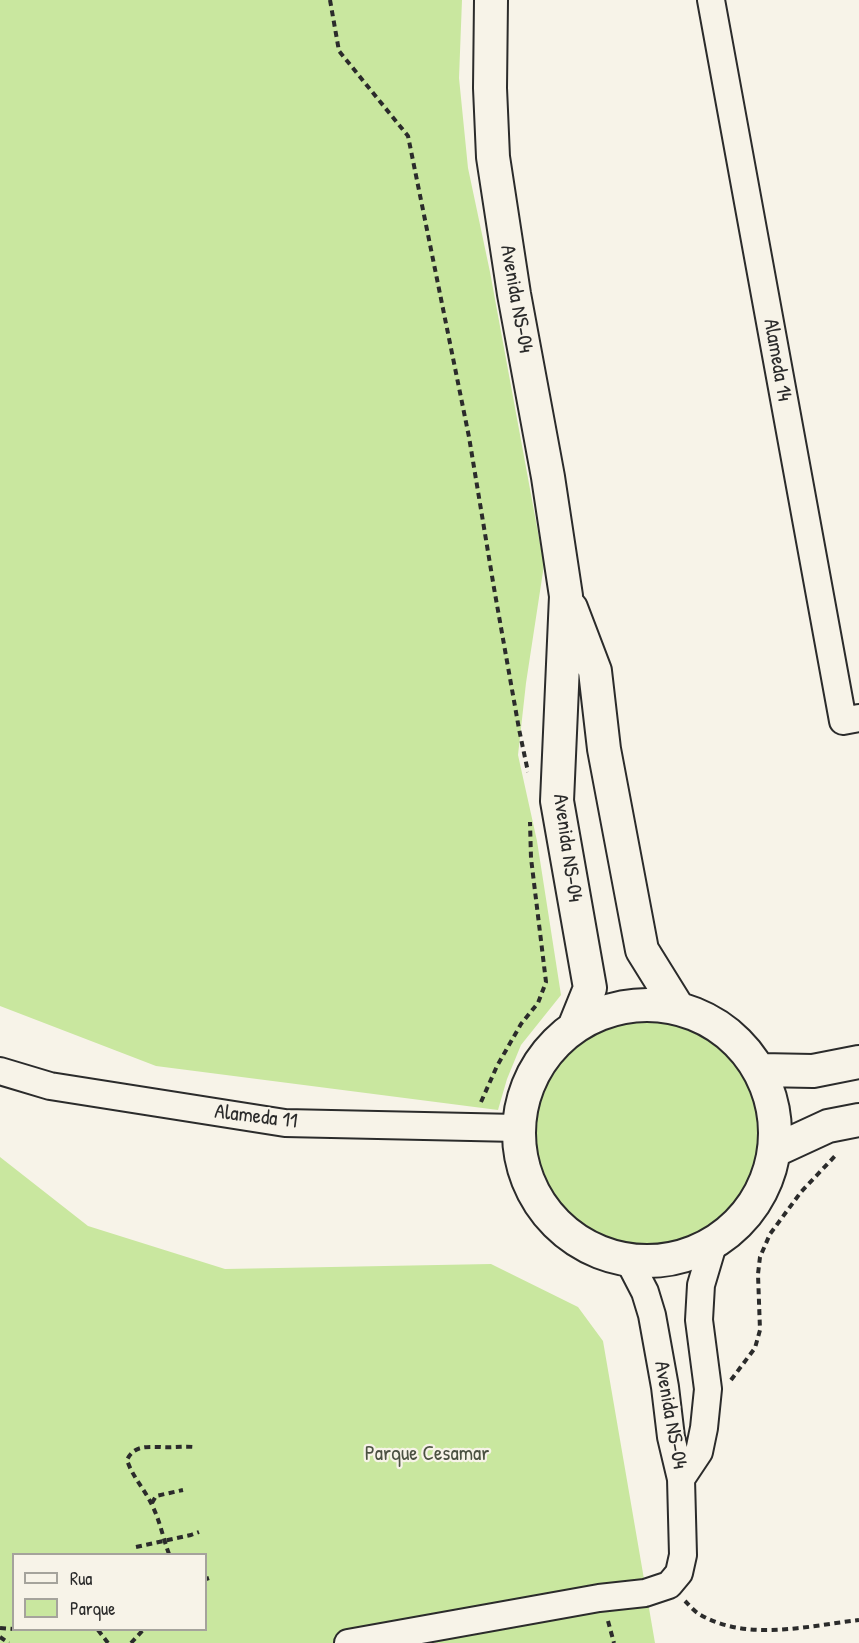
<!DOCTYPE html>
<style>
body{margin:0}
#map{position:relative;width:859px;height:1643px;overflow:hidden;background:#f7f3e8;font-family:"Patrick Hand",sans-serif}
canvas{display:block}
.legend{position:absolute;left:12px;top:1553px;width:195px;height:78px;box-sizing:border-box;background:#f7f3e8;border:2px solid #a5a39c;margin:0;padding:8px 10px;list-style:none;font-size:18px;color:#2b2b2b}
.legend li{display:flex;align-items:center;gap:12px;height:30px}
.legend b{width:30px;border:2px solid #a5a39c}
</style>
<div id="map">
<canvas width="859" height="1643"></canvas>
<ul class="legend">
<li><b style="height:8px;background:#f7f3e8"></b>Rua</li>
<li><b style="height:16px;background:#c9e79f"></b>Parque</li>
</ul>
</div>
<script>
const c = document.querySelector('canvas').getContext('2d');
c.lineJoin = 'round';
function fillPath(path, color) {
  c.fillStyle = color;
  c.fill(path, 'evenodd');
}
function stroke(path, color, width, dash) {
  c.strokeStyle = color;
  c.lineWidth = width;
  c.lineCap = dash ? 'butt' : 'round';
  c.setLineDash(dash || []);
  c.stroke(path);
}
function label(font, color, halo, rows, align = 'center') {
  c.font = font + ' "Patrick Hand",sans-serif';
  c.lineWidth = 4.5;
  c.setLineDash([]);
  c.textBaseline = 'middle';
  c.strokeStyle = halo;
  c.fillStyle = color;
  for (const [text, x, y, turn = 0] of rows) {
    c.save();
    c.translate(x, y);
    c.rotate((+turn || 0) * Math.PI / 180);
    c.textAlign = isNaN(turn) ? turn : align;
    if (halo) c.strokeText(text, 0, 0);
    c.fillText(text, 0, 0);
    c.restore();
  }
}
fillPath(new Path2D(`
 M0,0H462L459,78L468,168L490,272L544,565L526,683L518,755L537,841L561,995L521,1045L507,1079L498,1110L156,1066L0,1006Z
 M529 1133a117 117 0 1 1 234 0a117 117 0 1 1-234 0Z
 M0,1157L88,1226L225,1269L491,1264L578,1307L603,1341L655,1643H0ZM14,1554H206V1630H14Z`), '#c9e79f');
const minor = new Path2D(`
 M711,0L843,721L859,718
 M0,1071L50,1086L285,1123L517,1128
 M681,1479L699,1452L704,1428L708,1389L699,1320L701,1285L712,1248
 M348,1643L599,1598L645,1593L669,1585L679,1573L683,1555L681,1479L671,1437L665,1387L652,1315L645,1292L630,1263`);
const tertiary = new Path2D(`
 M491,0L490,88L493,157L514,294L548,477L566,596L557,801L590,988L575,1025
 M571,608L595,671L604,749L642,950L678,1008
 M519 1133a128 128 0 1 1 256 0a128 128 0 1 1-256 0Z
 M761,1070L813,1071L859,1062
 M776,1150L828,1126L859,1120`);
stroke(minor, '#2b2b2b', 30);
stroke(tertiary, '#2b2b2b', 36);
stroke(new Path2D(`
 M330,0L339,51L408,136L469,437L494,588L519,729L528,772
 M481,1102L497,1066L521,1024L538,1003L546,982L531,858L530,822
 M731,1380L755,1348L760,1330L758,1274L760,1257L770,1234L801,1192L835,1156
 M152,1503L156,1496L183,1490
 M136,1547L191,1535L199,1532
 M169,1554C163,1538 160,1521 152,1505C145,1490 132,1476 127,1460C134,1445 147,1447 160,1447C171,1448 182,1446 194,1447
 M206,1579L209,1578
 M685,1601C689,1605 694,1611 699,1614C746,1642 808,1626 859,1620
 M608,1621L614,1643
 M0,1628L14,1629
 M98,1630L108,1643
 M0,1637L9,1643
 M131,1643L143,1630`), '#2b2b2b', 4, [6, 4.5]);
stroke(minor, '#f7f3e8', 26);
stroke(tertiary, '#f7f3e8', 32);
label('21px', '#2b2b2b', '#f7f3e8', [
 ["Avenida NS-04",516,299,80],
 ["Alameda 14",777,360,80],
 ["Avenida NS-04",567,848,82],
 ["Alameda 11",256,1117,7],
 ["Avenida NS-04",670,1415,80]
]);
label('21px', '#4b5142', '#f7f3e8', [
 ["Parque Cesamar",427,1454]
]);
</script>
